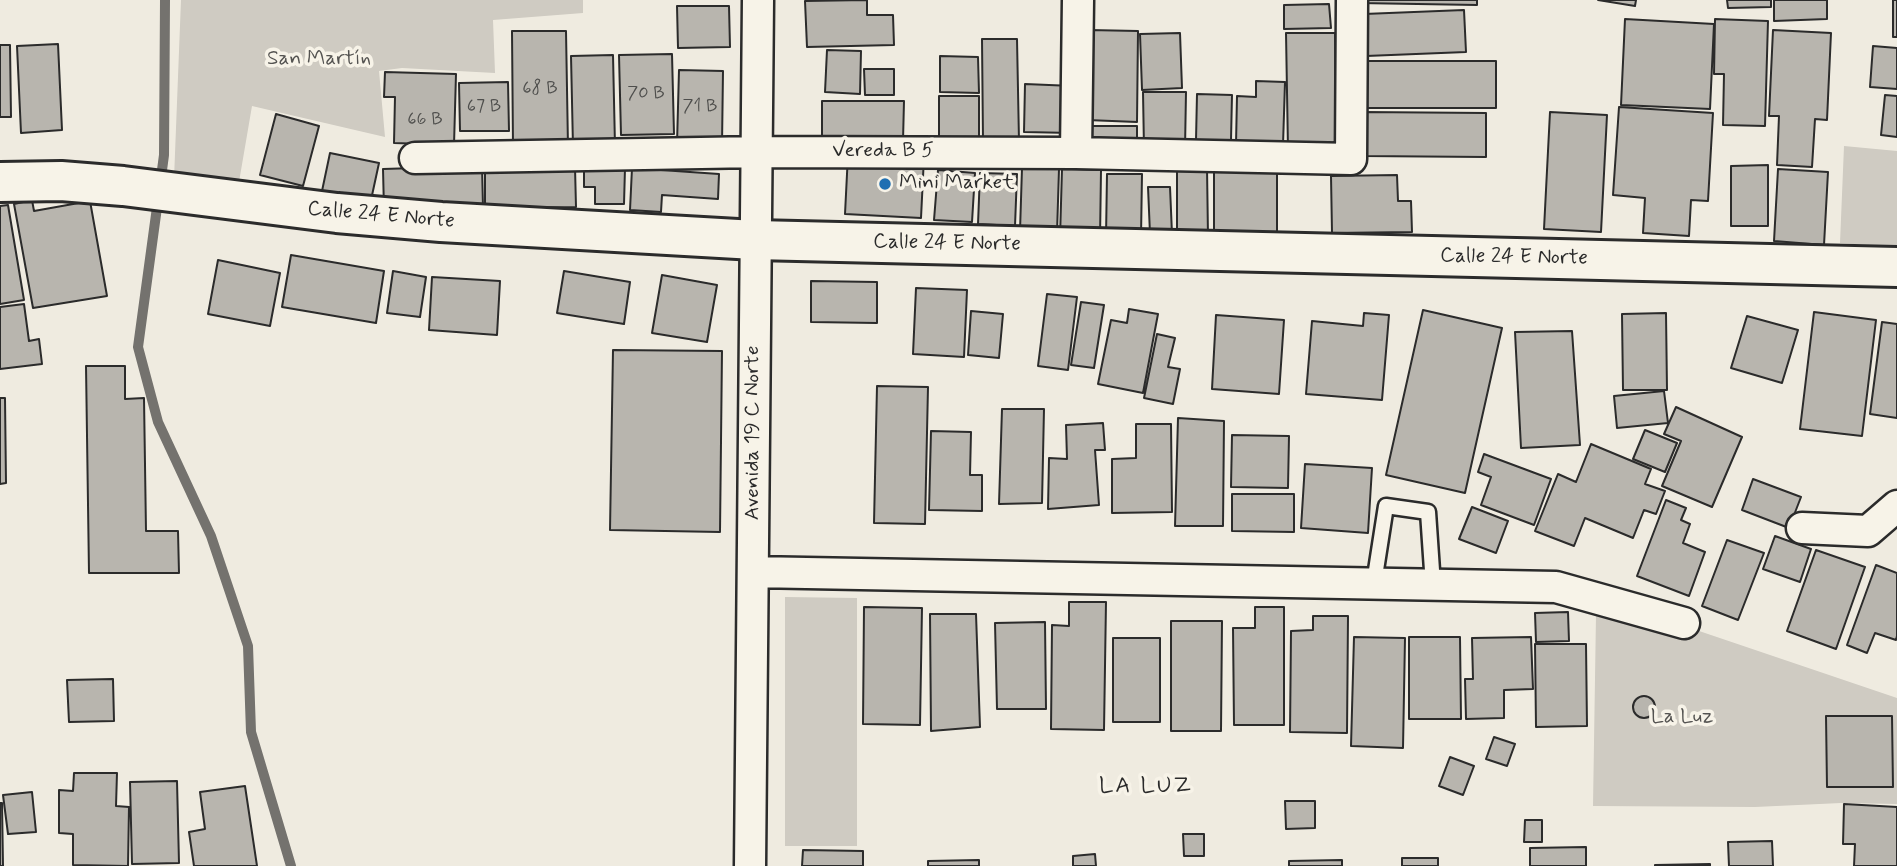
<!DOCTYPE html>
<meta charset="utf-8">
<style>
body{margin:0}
canvas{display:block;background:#efebe0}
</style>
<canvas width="1897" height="866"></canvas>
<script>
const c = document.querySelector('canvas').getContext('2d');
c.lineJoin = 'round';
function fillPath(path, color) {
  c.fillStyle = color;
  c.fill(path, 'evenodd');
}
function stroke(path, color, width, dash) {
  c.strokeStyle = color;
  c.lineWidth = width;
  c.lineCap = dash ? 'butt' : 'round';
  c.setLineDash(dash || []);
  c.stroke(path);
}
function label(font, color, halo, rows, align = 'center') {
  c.font = font + ' Mynerve,sans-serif';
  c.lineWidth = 7;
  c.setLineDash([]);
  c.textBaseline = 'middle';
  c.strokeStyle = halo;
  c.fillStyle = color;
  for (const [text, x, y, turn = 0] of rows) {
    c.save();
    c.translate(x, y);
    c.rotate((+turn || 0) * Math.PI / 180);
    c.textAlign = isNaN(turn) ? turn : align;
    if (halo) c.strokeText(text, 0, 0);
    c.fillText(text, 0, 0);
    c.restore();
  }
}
fillPath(new Path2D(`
 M181,0H583V13L493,20L495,73L402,68L379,71L385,137L252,106L239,182L174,179Z
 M1844,146L1897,151V247L1840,243Z
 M785,597L857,598V846H785Z
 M1643,612L1897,698V804L1841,803L1755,807L1593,806L1596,615L1640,624Z`), '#cfcbc2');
stroke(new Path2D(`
 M160,185L164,155L165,0
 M158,200L138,347L158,422L211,536L248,646L251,732L291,866`), '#74726e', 10);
const building = new Path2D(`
 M867,0V15H893L894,45L807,47L805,1Z
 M1358,0H1477V5L1358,3Z
 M1598,0H1636L1635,6Z
 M1727,0H1771V7L1728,8Z
 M1774,0H1827V19L1774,21Z
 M1893,0H1897V37H1893Z
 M1329,4L1331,28L1284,29V5Z
 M677,6H729L730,47L678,48Z
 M1464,10L1466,52L1366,56L1364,14Z
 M1625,19L1714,24L1710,109L1621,105Z
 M1715,19L1768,21L1765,126L1723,125L1724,74H1714Z
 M1089,30L1138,31L1137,122L1087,120Z
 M1773,30L1831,33L1827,120L1815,119L1812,167L1777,165L1779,116H1769Z
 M512,31H566L568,147H513Z
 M1180,33L1182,88L1142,90L1140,34Z
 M1286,33H1335L1336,149L1288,150Z
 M982,39H1017L1019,141H983Z
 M58,44L62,130L21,133L17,46Z
 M0,45H10L11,117H0Z
 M1873,46L1897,48V89L1870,87Z
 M827,50L861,51L860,94L825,92Z
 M672,54L674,134L621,135L619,55Z
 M613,55L615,146L573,147L571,56Z
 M940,56L978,57L979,93L940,92Z
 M1358,61H1496V108H1359Z
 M864,69H894V95H865Z
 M679,70L723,71L722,145L677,144Z
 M385,72L456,74L454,145L394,143L395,97H384Z
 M1256,81L1285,82L1283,145L1236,144L1237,96L1256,97Z
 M508,82L509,131H460L459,83Z
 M1025,84L1073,86L1072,133L1024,132Z
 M1143,92H1186L1185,149H1144Z
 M1197,94L1232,95L1231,140H1196Z
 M1885,95L1897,96V137L1881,135Z
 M939,96H979V143H939Z
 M822,101H904L903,141L822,140Z
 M1619,107L1713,113L1708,201L1691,200L1689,236L1643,233L1645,198L1613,195Z
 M1362,112L1486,113V157L1362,156Z
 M1550,112L1607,115L1601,232L1544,229Z
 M276,114L319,126L303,186L260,175Z
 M1092,126H1137V149H1092Z
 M330,153L379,163L371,200L322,191Z
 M848,154L924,157L921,218L845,214Z
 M1214,159L1277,170V237L1214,236Z
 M1768,165V226H1731V166Z
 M482,166L483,207L384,210L383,169Z
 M485,167H575L576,207L485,208Z
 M1177,167H1207L1208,237H1177Z
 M584,168H625L624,204H595V187H584Z
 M632,168L719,174L718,199L662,195L661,212L630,210Z
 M1022,168L1059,169L1057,233L1020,231Z
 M1062,169L1101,170L1100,239L1060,238Z
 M1778,169L1828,172L1824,245L1774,241Z
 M938,170L975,173L972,222L934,220Z
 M980,173L1017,174L1015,226L978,224Z
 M1107,174H1142L1141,237H1106Z
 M1397,175L1398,201H1411L1412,232L1332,233L1331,176Z
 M1148,187H1170L1172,234H1150Z
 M32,200L34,211L90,201L107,296L33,308L14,204Z
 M8,205L24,300L0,304V206Z
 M291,255L384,271L376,323L282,307Z
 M218,260L280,273L270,326L208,314Z
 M393,271L426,277L420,317L387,313Z
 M564,271L630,282L624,324L557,313Z
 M662,275L717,285L707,342L652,333Z
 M432,277L500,281L497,335L429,330Z
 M811,281L877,282V323L811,322Z
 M916,288L967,290L964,357L913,354Z
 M1047,294L1077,297L1068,370L1038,366Z
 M1081,302L1104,305L1094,368L1071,365Z
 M24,304L29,341L39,339L42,364L0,369V307Z
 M1129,309L1158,314L1143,393L1098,384L1111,320L1127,323Z
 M1423,310L1502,328L1465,493L1386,475Z
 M971,311L1003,314L999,358L968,355Z
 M1814,312L1876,320L1862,436L1800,429Z
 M1364,313L1389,315L1382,400L1306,394L1312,321L1363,326Z
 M1666,313L1667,390H1623L1622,314Z
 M1216,315L1284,320L1279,394L1212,389Z
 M1747,316L1798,330L1782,383L1731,368Z
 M1882,322L1897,324V418L1870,414Z
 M1572,331L1580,445L1521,448L1515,332Z
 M1157,334L1175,338L1168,367L1180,369L1173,404L1144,398Z
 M613,350L722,351L720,532L610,530Z
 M86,366H125V399L144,398L146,531H178L179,573H89Z
 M877,386L928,387L925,524L874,523Z
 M1664,391L1668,423L1617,428L1614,396Z
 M0,398H5L6,483L0,484Z
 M1676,407L1742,437L1712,507L1662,486L1681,441L1664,434Z
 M1002,409H1044L1042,503L999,504Z
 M1178,418L1224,421L1223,526H1175Z
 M1103,423L1105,450H1095L1099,505L1048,509L1049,458L1067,459L1066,425Z
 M1136,424H1171L1172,512L1112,513V459L1136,458Z
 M1645,430L1677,443L1665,472L1633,459Z
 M931,431L971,432L970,475H982V511L929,510Z
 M1232,435L1289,436L1288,488L1231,487Z
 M1591,444L1651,469L1645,484L1665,491L1656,514L1644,510L1633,538L1585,518L1574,546L1535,531L1558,474L1576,482Z
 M1484,454L1551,479L1534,525L1481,505L1491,477L1478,472Z
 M1305,464L1372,468L1368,533L1301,528Z
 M1753,479L1801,497L1789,528L1742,510Z
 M1232,494H1294V532L1232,531Z
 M1666,500L1686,508L1681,520L1690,524L1683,543L1705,552L1689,596L1637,576Z
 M1472,507L1508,521L1496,553L1459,539Z
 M1775,536L1811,549L1800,582L1763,569Z
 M1727,540L1764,553L1738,620L1702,606Z
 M1816,550L1865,567L1836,649L1787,631Z
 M1876,565L1897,573V636L1896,640L1875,633L1867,653L1847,645Z
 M1069,602H1106L1104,730L1051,729L1052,625L1069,626Z
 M864,607L922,608L920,725L863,724Z
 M1255,607H1284V725H1234L1233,628H1255Z
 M1568,612L1569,641L1536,642L1535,613Z
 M930,614H976L980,727L931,731Z
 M1313,616H1348L1347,733L1290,732L1291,631L1313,630Z
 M1171,621H1222L1221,731H1171Z
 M1045,622L1046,709H997L995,623Z
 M1354,637L1405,638L1403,748L1351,746Z
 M1409,637H1460L1461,719H1409Z
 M1531,637L1533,689L1504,690V718L1466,719L1465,679H1473L1472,638Z
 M1113,638H1160V722H1113Z
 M1535,644H1586L1587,726L1536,727Z
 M113,679L114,721L69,722L67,680Z
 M1633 707a11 11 0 1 1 22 0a11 11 0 1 1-22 0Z
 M1826,716H1892L1893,787H1827Z
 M1494,737L1515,744L1507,766L1486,759Z
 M1450,757L1474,766L1463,795L1439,786Z
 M74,773H117L116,806L129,807L128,866L73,865V834L59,833V790L73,791Z
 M177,781L179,863L132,864L130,782Z
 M245,786L257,866H194L189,832L205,829L200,792Z
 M32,792L36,832L8,834L3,795Z
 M1285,801H1315V828L1286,829Z
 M0,803H2L3,866H0Z
 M1844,804L1897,807V866H1854L1855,844H1843Z
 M1525,820H1542V842H1524Z
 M1183,834H1204V856H1184Z
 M1772,841L1773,866H1729L1728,842Z
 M1586,847V866H1530V848Z
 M803,850L863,851V866H802Z
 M1095,854L1096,866H1073V856Z
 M1402,858H1438V866H1402Z
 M979,860V866H928V861Z
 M1342,860V866H1289V861Z
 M1710,864V866H1655V865Z`);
fillPath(building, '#b8b5ae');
stroke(building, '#2b2b2b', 2);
const service = new Path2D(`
 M1374,583L1386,506L1428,512L1433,585`);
const minor = new Path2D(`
 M1076,153L1078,0
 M415,158L758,152L1076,153L1351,159L1352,0
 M1802,528L1868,531L1897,506
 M753,572L1556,587L1684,623
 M750,866L758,0`);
const secondary = new Path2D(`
 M0,182L61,181L123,186L337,213L441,222L755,240L1897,267`);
stroke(service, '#2b2b2b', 19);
stroke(minor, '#2b2b2b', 35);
stroke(secondary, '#2b2b2b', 44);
stroke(service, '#f7f3e8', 14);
stroke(minor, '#f7f3e8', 30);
stroke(secondary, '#f7f3e8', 38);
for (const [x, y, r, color] of [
 [885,184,7,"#1f6fb2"]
]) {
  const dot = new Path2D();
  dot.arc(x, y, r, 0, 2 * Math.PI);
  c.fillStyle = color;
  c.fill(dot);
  stroke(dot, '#f7f3e8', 2.5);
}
label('18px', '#4e4e4c', null, [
 ["68 B",540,89],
 ["70 B",646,94],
 ["67 B",484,107],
 ["71 B",700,107],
 ["66 B",425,120]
]);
label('21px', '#545351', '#f7f3e8', [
 ["San Martín",319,60],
 ["La Luz",1682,718]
]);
label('21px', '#2b2b2b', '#f7f3e8', [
 ["Vereda B 5",883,152],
 ["Calle 24 E Norte",381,216,5],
 ["Calle 24 E Norte",947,244,1],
 ["Calle 24 E Norte",1514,258,1],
 ["Avenida 19 C Norte",754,433,-90]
]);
label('21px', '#2b2b2b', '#f7f3e8', [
 ["Mini Market",899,184]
], 'left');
c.letterSpacing = '2px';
label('23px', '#2b2b2b', '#f7f3e8', [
 ["LA LUZ",1146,787]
]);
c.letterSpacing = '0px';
</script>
